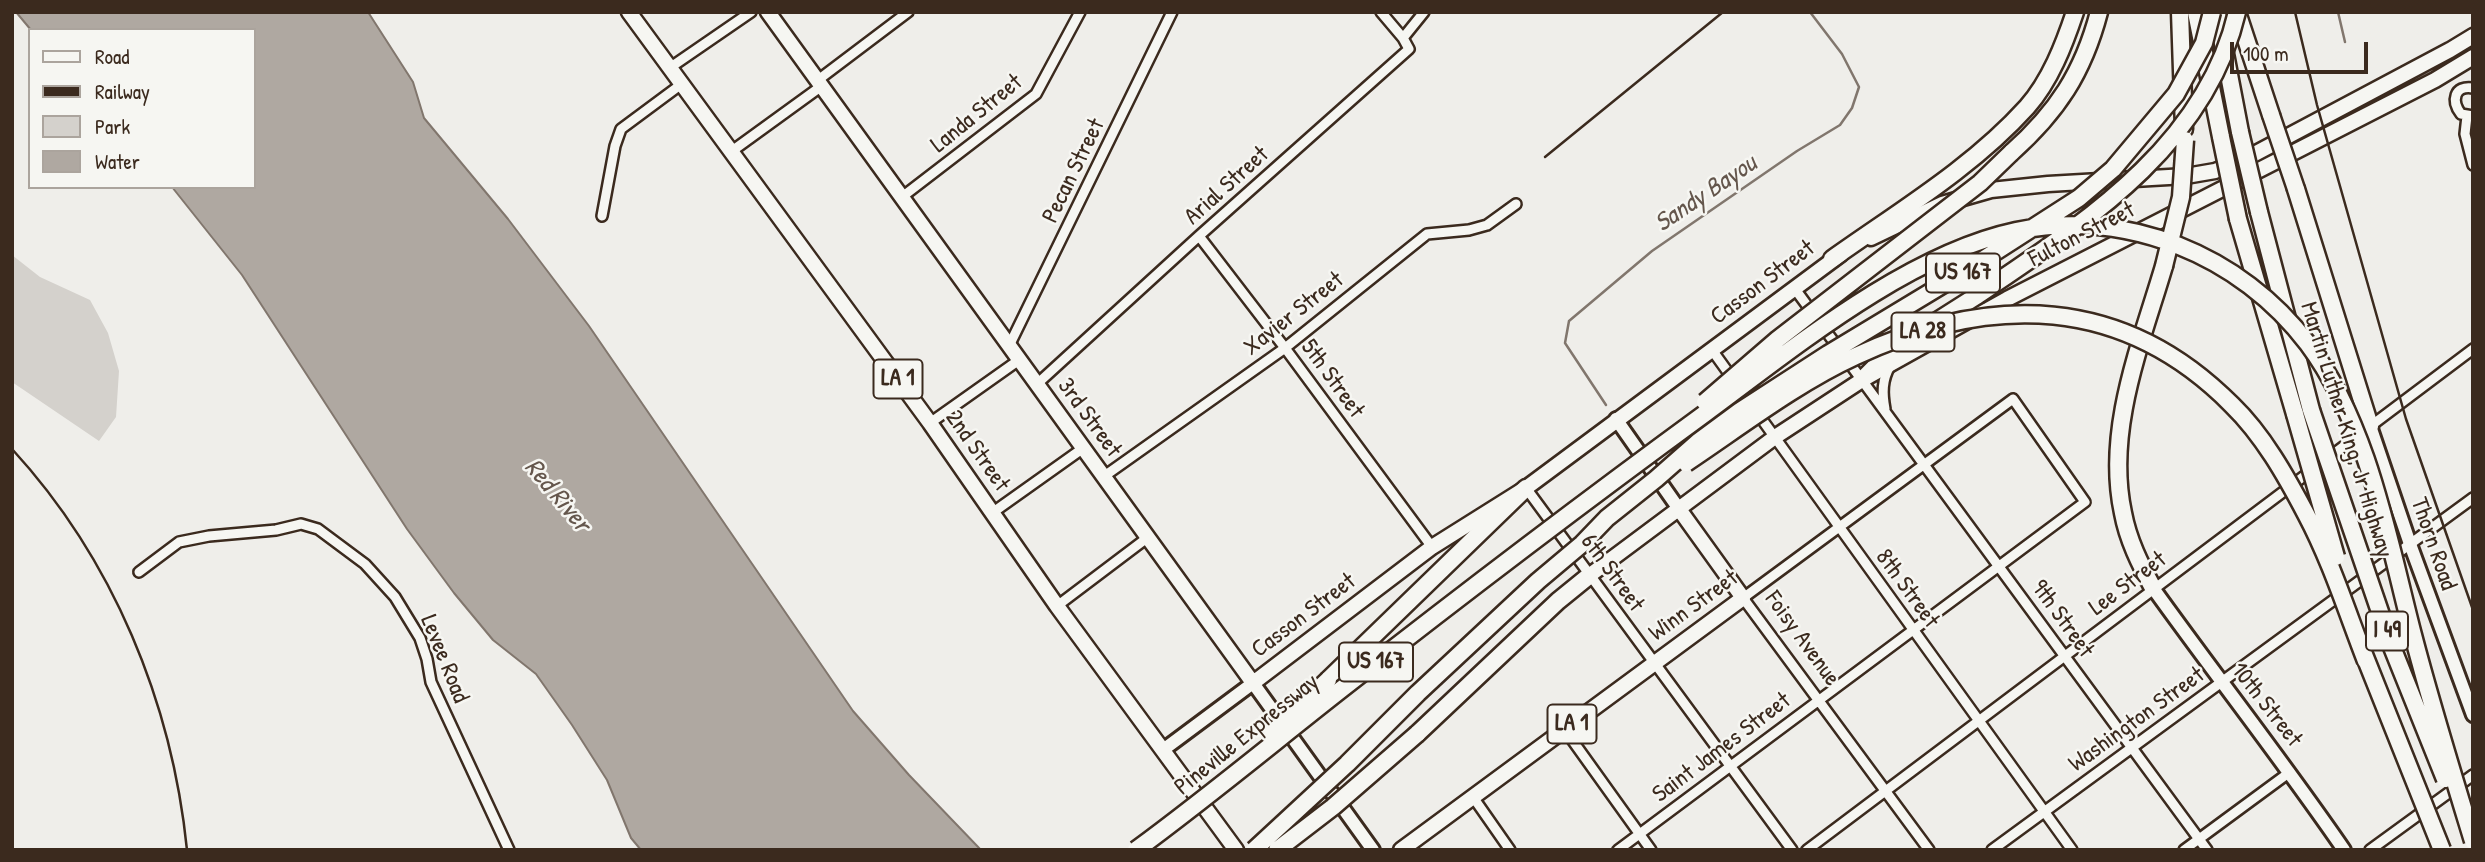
<!DOCTYPE html>
<style>
body{margin:0}
#map{position:relative;width:2485px;height:862px;overflow:hidden;background:#efeeea;font-family:"Patrick Hand",sans-serif}
canvas{display:block}
.frame{position:absolute;inset:0;border:14px solid #3b2a1e;pointer-events:none}
.legend{position:absolute;left:28px;top:28px;width:228px;height:161px;box-sizing:border-box;background:#f6f6f2;border:2px solid #aba49d;margin:0;padding:9px 12px;list-style:none;font-size:21px;color:#3b2a1e}
.legend li{display:flex;align-items:center;gap:14px;height:35px}
.legend b{width:35px;border:2px solid #aba49d}
.scale{position:absolute;left:2230px;top:42px;width:138px;height:32px;box-sizing:border-box;border:4px solid #3b2a1e;border-top:0;padding-left:9px;font-size:21px;line-height:24px;white-space:nowrap;color:#3b2a1e;-webkit-text-stroke:5px #f6f6f2;paint-order:stroke}
</style>
<div id="map">
<canvas width="2485" height="862"></canvas>
<div class="frame"></div>
<ul class="legend">
<li><b style="height:9px;background:#f6f6f2"></b>Road</li>
<li><b style="height:9px;background:#3b2a1e"></b>Railway</li>
<li><b style="height:19px;background:#d4d1cc"></b>Park</li>
<li><b style="height:19px;background:#afa8a1"></b>Water</li>
</ul>
<div class="scale">100 m</div>
</div>
<script>
const c = document.querySelector('canvas').getContext('2d');
c.lineJoin = 'round';
function fillPath(path, color) {
  c.fillStyle = color;
  c.fill(path, 'evenodd');
}
function stroke(path, color, width, dash) {
  c.strokeStyle = color;
  c.lineWidth = width;
  c.lineCap = dash ? 'butt' : 'round';
  c.setLineDash(dash || []);
  c.stroke(path);
}
function label(font, color, halo, rows, align = 'center') {
  c.font = font + ' "Patrick Hand",sans-serif';
  c.lineWidth = 5;
  c.setLineDash([]);
  c.textBaseline = 'middle';
  c.strokeStyle = halo;
  c.fillStyle = color;
  for (const [text, x, y, turn = 0] of rows) {
    c.save();
    c.translate(x, y);
    c.rotate((+turn || 0) * Math.PI / 180);
    c.textAlign = isNaN(turn) ? turn : align;
    if (halo) c.strokeText(text, 0, 0);
    c.fillText(text, 0, 0);
    c.restore();
  }
}
fillPath(new Path2D(`
 M12,255L40,277L90,300L108,333L119,371L116,417L99,441L12,382Z`), '#d4d1cc');
const water = new Path2D(`
 M16,12H368L413,82L424,118L508,219L589,326L853,711L909,775L981,850H641L631,838L607,780L572,725L536,674L493,640L454,593L407,529L242,275L172,187H254V30H31Z`);
fillPath(water, '#afa8a1');
stroke(water, '#81766d', 2);
stroke(new Path2D(`
 M2338,12L2345,42
 M1606,405L1565,343L1569,321L1652,251L1797,151L1840,125L1852,108L1859,87L1842,54L1810,12`), '#81766d', 2.5);
const minor = new Path2D(`
 M1381,12L1403,38
 M671,67L751,12
 M818,80L908,12
 M2473,88C2454,85 2451,101 2461,114L2473,116
 M2467,116L2465,134L2473,165
 M732,151L823,85
 M902,197L1036,94L1080,12
 M602,216L615,146L621,129L683,83
 M1199,236L1285,348L1432,547
 M1795,289L2207,850
 M1009,346L1172,12
 M1712,350L2072,850
 M1037,384L1199,236L1409,49L1403,38L1424,12
 M1885,409C1882,393 1882,380 1890,366
 M930,423L1019,360
 M1103,477L1285,348L1427,234L1469,230L1487,225L1516,204
 M1526,488L1792,850
 M992,513L1082,449
 M139,572L179,542L209,536L276,530L301,524L318,529L365,564L395,597L420,638L427,659L431,682L509,850
 M1057,606L1147,538
 M1565,730L1651,850
 M1473,797L1510,850
 M1618,850C1773,734 1929,618 2085,502L2013,399L1743,598C1805,682 1867,766 1929,850
 M1807,850L2473,349
 M1992,850L2473,498
 M2184,850L2290,772
 M2370,850L2473,775`);
const secondary = new Path2D(`
 M1616,419L1679,509
 M2370,426L2410,544L2473,715
 M2153,588C2216,676 2283,761 2344,850
 M1163,750L1253,683L1373,850`);
const primary = new Path2D(`
 M629,12L930,423L1057,606L1236,850
 M768,12L1253,683L1432,547L1526,488L1841,254
 M1871,238L1942,204L1991,190L2048,184L2186,176L2215,171L2245,159L2450,50L2473,36
 M1590,575L1775,437L1862,380L2007,299L2435,80L2473,57
 M1401,850L1743,598L1679,509`);
const motorway = new Path2D(`
 M2180,12L2184,129
 M2196,12L2221,137
 M2217,12L2240,132
 M2237,12L2271,115
 M2011,153C2057,112 2083,73 2099,12
 M2296,189L2370,426
 M2259,212L2311,410
 M2238,219L2295,414
 M1832,259C1898,212 1972,168 2027,107C2050,81 2064,45 2075,12
 M1926,328L1978,295
 M1862,380L1895,347L1907,340
 M2153,588C2140,564 2128,540 2123,513C2105,430 2141,344 2164,266
 M1328,680L1526,488
 M1417,734L1558,601L1590,575`);
stroke(minor, '#3b2a1e', 14);
stroke(secondary, '#3b2a1e', 18);
stroke(primary, '#3b2a1e', 19);
stroke(motorway, '#3b2a1e', 21);
stroke(minor, '#f6f6f2', 9);
stroke(secondary, '#f6f6f2', 12);
stroke(primary, '#f6f6f2', 14);
stroke(motorway, '#f6f6f2', 16);
stroke(new Path2D(`
 M2295,12L2317,105L2406,419L2473,610
 M1545,157L1723,12
 M12,449C113,559 172,702 187,850`), '#3b2a1e', 2.5);
const motorwayBridge = new Path2D(`
 M2271,115L2296,189
 M2240,132L2259,212
 M2221,137L2238,219
 M2164,266L2181,197L2185,140
 M1978,295C2084,223 2206,146 2237,12
 M1705,402L1778,339L1980,183L2011,153
 M2311,410L2392,647L2445,779
 M2295,414L2336,557
 M1686,463C1740,427 1797,383 1856,356C1991,293 2123,295 2232,405C2263,435 2286,476 2306,514C2331,561 2347,612 2366,661
 M2363,652L2442,850
 M1271,734L1328,680
 M1136,850C1207,798 1274,742 1343,688C1463,594 1584,502 1707,412C1795,347 1908,254 2016,231C2126,208 2241,255 2308,344C2369,426 2388,539 2413,635C2431,704 2452,772 2473,841
 M1254,850L1347,764L1418,693L1538,581L1582,544L1607,518L1656,479L1698,442L1740,411L1828,354L1967,270L2079,198L2113,169L2176,94L2204,43L2212,12
 M1277,850L1333,807L1417,734`);
stroke(motorwayBridge, '#3b2a1e', 21, []);
stroke(motorwayBridge, '#f6f6f2', 16);
for (const [x, y, w] of [
 [1963,273,74],
 [1923,332,63],
 [898,379,49],
 [2387,631,42],
 [1376,662,74],
 [1572,724,49]
]) {
  const box = new Path2D();
  box.roundRect(x - w / 2, y - 19.5, w, 39, 5);
  c.fillStyle = '#f6f6f2';
  c.fill(box);
  stroke(box, '#3b2a1e', 2);
}
label('bold 23px', '#3b2a1e', null, [
 ["US 167",1963,273],
 ["LA 28",1923,332],
 ["LA 1",898,379],
 ["I 49",2387,631],
 ["US 167",1376,662],
 ["LA 1",1572,724]
]);
label('24px', '#3b2a1e', '#f6f6f2', [
 ["Landa Street",977,114,-39],
 ["Pecan Street",1074,171,-64],
 ["Arial Street",1227,186,-42],
 ["Fulton Street",2082,235,-27],
 ["Casson Street",1763,283,-37],
 ["Xavier Street",1294,314,-38],
 ["5th Street",1332,379,54],
 ["3rd Street",1089,418,54],
 ["Martin Luther King, Jr Highway",2346,430,73],
 ["2nd Street",977,451,55],
 ["Thorn Road",2433,544,71],
 ["6th Street",1612,573,54],
 ["Lee Street",2128,584,-37],
 ["8th Street",1907,589,54],
 ["Winn Street",1694,606,-36],
 ["Casson Street",1304,616,-37],
 ["9th Street",2062,619,54],
 ["Foisy Avenue",1802,639,54],
 ["Levee Road",444,659,68],
 ["10th Street",2266,705,52],
 ["Washington Street",2137,720,-36],
 ["Pineville Expressway",1247,735,-39],
 ["Saint James Street",1722,748,-37]
]);
label('italic 26px', '#64564c', '#f6f6f2', [
 ["Sandy Bayou",1706,194,-34],
 ["Red River",557,496,50]
]);
</script>
